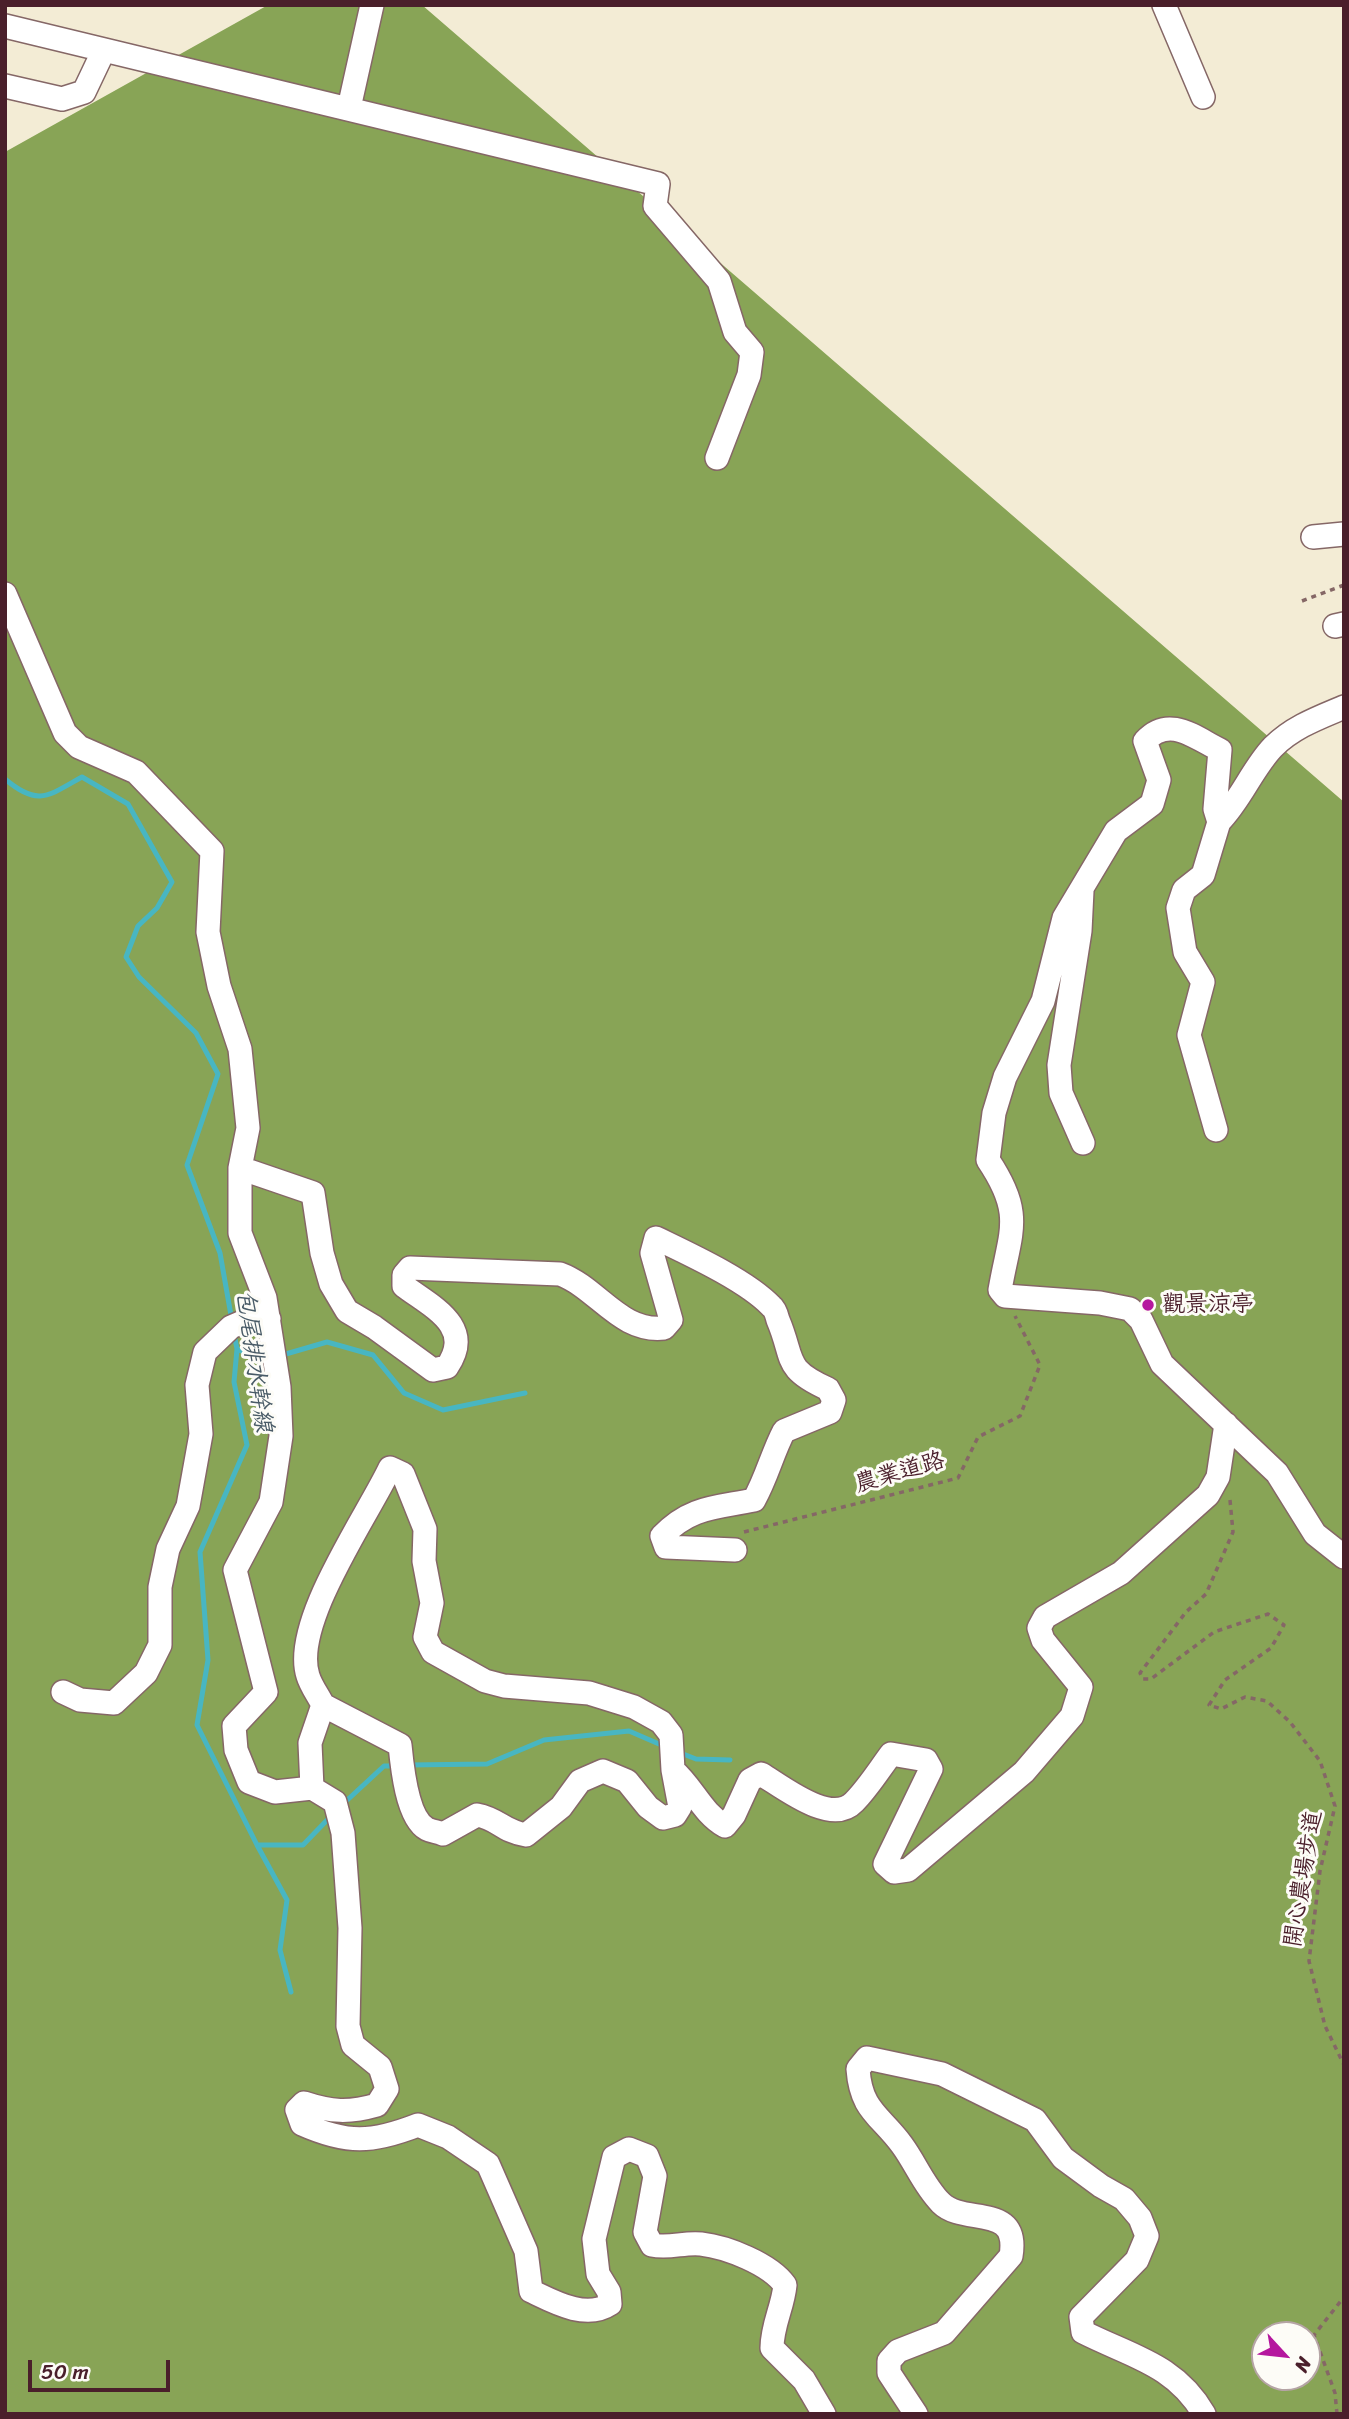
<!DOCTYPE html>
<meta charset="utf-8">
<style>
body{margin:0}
#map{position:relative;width:1349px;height:2419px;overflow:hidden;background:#f3ecd5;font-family:Sriracha,sans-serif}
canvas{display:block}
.frame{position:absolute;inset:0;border:7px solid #4a1f2b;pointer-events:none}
.north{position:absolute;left:1251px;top:2321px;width:70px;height:70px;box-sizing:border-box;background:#fdfcf7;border:2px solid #b5a4a5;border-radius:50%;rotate:117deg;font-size:19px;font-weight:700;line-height:28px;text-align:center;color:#4a1f2b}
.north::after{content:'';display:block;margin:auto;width:24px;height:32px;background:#b5179e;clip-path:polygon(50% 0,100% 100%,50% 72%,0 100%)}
.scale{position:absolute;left:28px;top:2360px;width:142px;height:32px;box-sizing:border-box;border:4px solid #4a1f2b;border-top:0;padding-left:9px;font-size:21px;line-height:24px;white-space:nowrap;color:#4a1f2b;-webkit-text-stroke:5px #fdfcf7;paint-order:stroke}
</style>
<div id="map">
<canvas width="1349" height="2419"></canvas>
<div class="frame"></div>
<div class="north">N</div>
<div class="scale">50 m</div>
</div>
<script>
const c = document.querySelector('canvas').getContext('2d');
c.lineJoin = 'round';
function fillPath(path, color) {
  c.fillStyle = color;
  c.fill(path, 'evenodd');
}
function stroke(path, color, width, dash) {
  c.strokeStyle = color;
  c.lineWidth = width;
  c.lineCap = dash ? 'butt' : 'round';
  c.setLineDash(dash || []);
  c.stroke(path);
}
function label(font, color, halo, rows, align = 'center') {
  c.font = font + ' Sriracha,"LXGW WenKai TC",sans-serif';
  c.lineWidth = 6;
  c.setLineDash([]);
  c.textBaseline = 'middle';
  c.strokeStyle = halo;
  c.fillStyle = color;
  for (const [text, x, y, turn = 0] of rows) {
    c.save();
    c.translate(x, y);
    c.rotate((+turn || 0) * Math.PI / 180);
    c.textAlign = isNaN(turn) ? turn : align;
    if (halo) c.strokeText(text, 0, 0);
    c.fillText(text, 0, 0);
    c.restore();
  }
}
fillPath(new Path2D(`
 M268,5H422L1344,802V2414H5V152ZM1265,2335H1307V2377H1265Z`), '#88a456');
stroke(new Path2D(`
 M5,779C38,807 48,796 82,777L128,804L172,882L157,908L138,926L126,957L139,977L196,1033L218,1074L187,1165L220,1253L232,1321
 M234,1334L237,1349L234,1382L247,1445L200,1552L208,1660L197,1725L257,1845H303L331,1816
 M237,1349L263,1361L270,1359
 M279,1356L327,1342L373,1355L404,1393L443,1410L525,1393
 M678,1752L696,1759L730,1760
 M408,1765L487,1764L544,1740L629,1731L666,1747
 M343,1804L384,1766H398
 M257,1845L287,1900L280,1950L291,1992`), '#48b6c2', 5);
const minor = new Path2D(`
 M1164,5L1203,97
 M5,26L658,184L655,206L719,281L735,332L752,352L749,375L717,458
 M5,86L62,99L84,92L103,52
 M349,108L372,5
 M1313,537L1344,534
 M5,594L65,733L79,747L136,772L212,851L208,932L219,986L240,1049L248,1128L240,1168V1233L265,1298L279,1387L281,1436L271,1502L235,1570L266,1692L234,1726L236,1750L249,1782L275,1792L312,1788L335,1802L343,1833L350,1928L348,2026L353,2045L380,2067L387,2089L377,2105C349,2113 331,2112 304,2103L297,2110L302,2124C347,2144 372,2143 418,2125L448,2137L488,2164L526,2251L531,2291C554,2302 586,2320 610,2304L609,2292L598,2274L594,2239L614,2157L629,2149L647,2156L655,2176L645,2232L652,2245C669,2249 684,2242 701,2244C727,2247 770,2264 785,2285C783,2307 772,2325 772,2348L804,2380L824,2414
 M1335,626L1344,624
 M1344,707C1318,718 1293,727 1273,747C1252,769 1241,800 1219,822L1215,809L1220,750C1194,737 1169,715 1145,741L1159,780L1152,804L1116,831L1064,918L1043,1001L1005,1077L994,1113L988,1160C1025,1215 1010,1231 1000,1290L1005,1296L1100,1303L1130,1309L1141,1320L1162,1364L1277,1473L1315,1534L1344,1557
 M1082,891L1080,931L1059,1065L1061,1093L1083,1143
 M1216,1130L1189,1035L1203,982L1185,952L1178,908L1184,890L1203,875L1219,822
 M240,1168L313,1193L322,1253L331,1284L347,1311L374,1327L433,1370L447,1367C475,1326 432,1307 404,1286V1275L410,1268L560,1274C598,1288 620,1333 664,1328L671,1320L652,1253L656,1238C689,1254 746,1280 771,1306C775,1309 777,1316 778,1320C795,1360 782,1368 828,1389L834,1400L830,1412L784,1431C772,1454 767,1477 754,1500C716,1508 691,1506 662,1536L666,1547L735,1550
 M63,1692L80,1700L114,1703L146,1673L160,1645V1587L168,1549L188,1506L201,1434L197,1385L205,1352L231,1327L245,1321L269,1319
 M323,1705L400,1745C402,1766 407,1818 427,1829C431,1831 438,1832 443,1834L477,1815C499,1819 502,1831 526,1835L561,1807L580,1781L603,1771L627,1781L648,1807L663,1818L675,1815L680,1807L673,1770C693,1787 702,1813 725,1826L734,1815L750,1780L761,1774C783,1787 831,1826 854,1802C868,1788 879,1770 891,1754L926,1760L931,1769L885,1864L894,1872L908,1870L1024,1772L1072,1716L1081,1687L1043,1640L1039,1628L1045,1617L1121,1573L1208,1495L1218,1477L1226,1424
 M312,1788L310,1743L323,1705C318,1695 311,1686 308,1676C291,1624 367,1517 390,1468L403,1474L425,1529L424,1561L432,1603L425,1637L433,1652L485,1681L504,1686L589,1693L634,1707L661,1722L671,1735L673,1770
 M916,2414L889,2373V2361L898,2351L944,2333L1011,2256C1020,2202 964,2226 941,2203C924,2186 916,2164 902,2145C880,2115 861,2111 858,2069L867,2058L942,2074L1035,2120L1063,2158L1101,2186L1124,2199L1140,2218L1147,2236L1137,2260L1081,2317L1083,2332C1130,2356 1175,2364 1204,2414`);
stroke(minor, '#856766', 26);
stroke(new Path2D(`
 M1302,601L1344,585
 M1230,1500L1233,1532L1206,1594L1186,1612L1140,1673L1143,1679H1151L1214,1632L1268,1614L1284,1625L1271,1648L1225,1680L1209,1705L1221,1709L1245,1697L1267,1701L1290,1722L1320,1761L1335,1806L1320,1871L1309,1961L1325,2026L1344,2065
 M744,1532L958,1478L978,1437L1020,1416L1040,1365L1015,1316
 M1337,2414L1335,2393L1314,2335L1344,2297`), '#856766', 3.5, [5, 5]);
stroke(minor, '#fff', 23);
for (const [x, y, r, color] of [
 [1148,1305,7,"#b5179e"]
]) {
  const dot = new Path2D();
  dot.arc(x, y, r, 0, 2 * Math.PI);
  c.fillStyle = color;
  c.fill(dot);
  stroke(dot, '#fdfcf7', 2.5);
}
label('23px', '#4a1f2b', '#fdfcf7', [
 ["觀景涼亭",1162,1305]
], 'left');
label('23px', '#4a1f2b', '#fdfcf7', [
 ["農業道路",900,1473,-16],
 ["開心農場步道",1304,1879,-81]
]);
label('italic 24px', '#495b67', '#fdfcf7', [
 ["包尾排水幹線",253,1361,82]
]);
</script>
